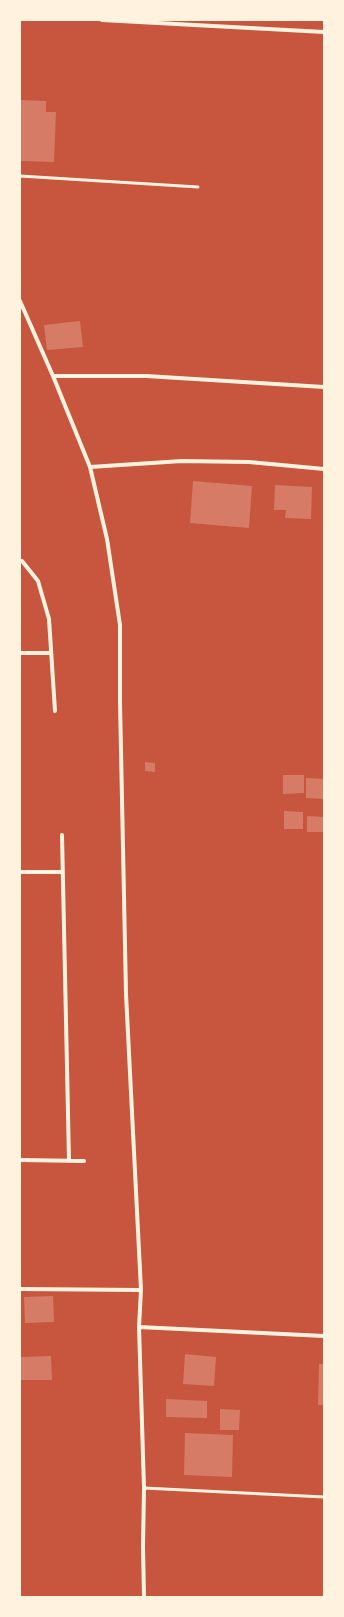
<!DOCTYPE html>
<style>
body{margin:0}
#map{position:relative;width:344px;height:1617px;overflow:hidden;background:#c8553d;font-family:Literata,serif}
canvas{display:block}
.frame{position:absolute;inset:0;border:21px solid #fff3e0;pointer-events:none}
</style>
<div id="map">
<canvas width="344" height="1617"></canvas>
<div class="frame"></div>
</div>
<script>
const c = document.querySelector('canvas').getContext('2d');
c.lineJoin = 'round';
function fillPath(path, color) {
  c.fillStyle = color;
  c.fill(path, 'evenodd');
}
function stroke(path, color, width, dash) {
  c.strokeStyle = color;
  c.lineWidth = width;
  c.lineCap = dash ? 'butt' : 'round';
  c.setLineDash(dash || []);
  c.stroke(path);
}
fillPath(new Path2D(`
 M20,100L46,101V112H56L54,162L20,161Z
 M80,321L83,347L47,350L44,325Z
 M193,481L252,486L249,528L190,523Z
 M275,485L312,487L311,519L285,518L286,510H274Z
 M145,762L155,763V772L145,771Z
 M283,775H304V793L283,794Z
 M306,778L324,779V799L306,798Z
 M284,811L303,812V829H284Z
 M307,816L324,817V832H307Z
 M53,1296L54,1322L25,1323L24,1297Z
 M185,1354L216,1357L214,1386L183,1384Z
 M51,1356L52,1380H20V1357Z
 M319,1364H324V1405H318Z
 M166,1399L207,1401V1418L166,1417Z
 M220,1409L240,1410L239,1430H220Z
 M185,1433L233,1435L232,1477L184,1475Z`), '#d67c66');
stroke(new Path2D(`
 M20,176L198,187
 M144,1488L324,1497`), '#fff3e0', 3);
stroke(new Path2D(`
 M102,20L324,32
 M20,301L53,376L90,467L107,539L120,625V702L126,994L141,1290L139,1327L144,1488L143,1547L144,1597
 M53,376H146L324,387
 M90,467L182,461L249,462L324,469
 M20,561H22L38,581L49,619L55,711
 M20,653H51
 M62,835L69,1160
 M20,872H63
 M20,1160L84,1161
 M20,1289L141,1290
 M139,1327L324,1336`), '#fff3e0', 4);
</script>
